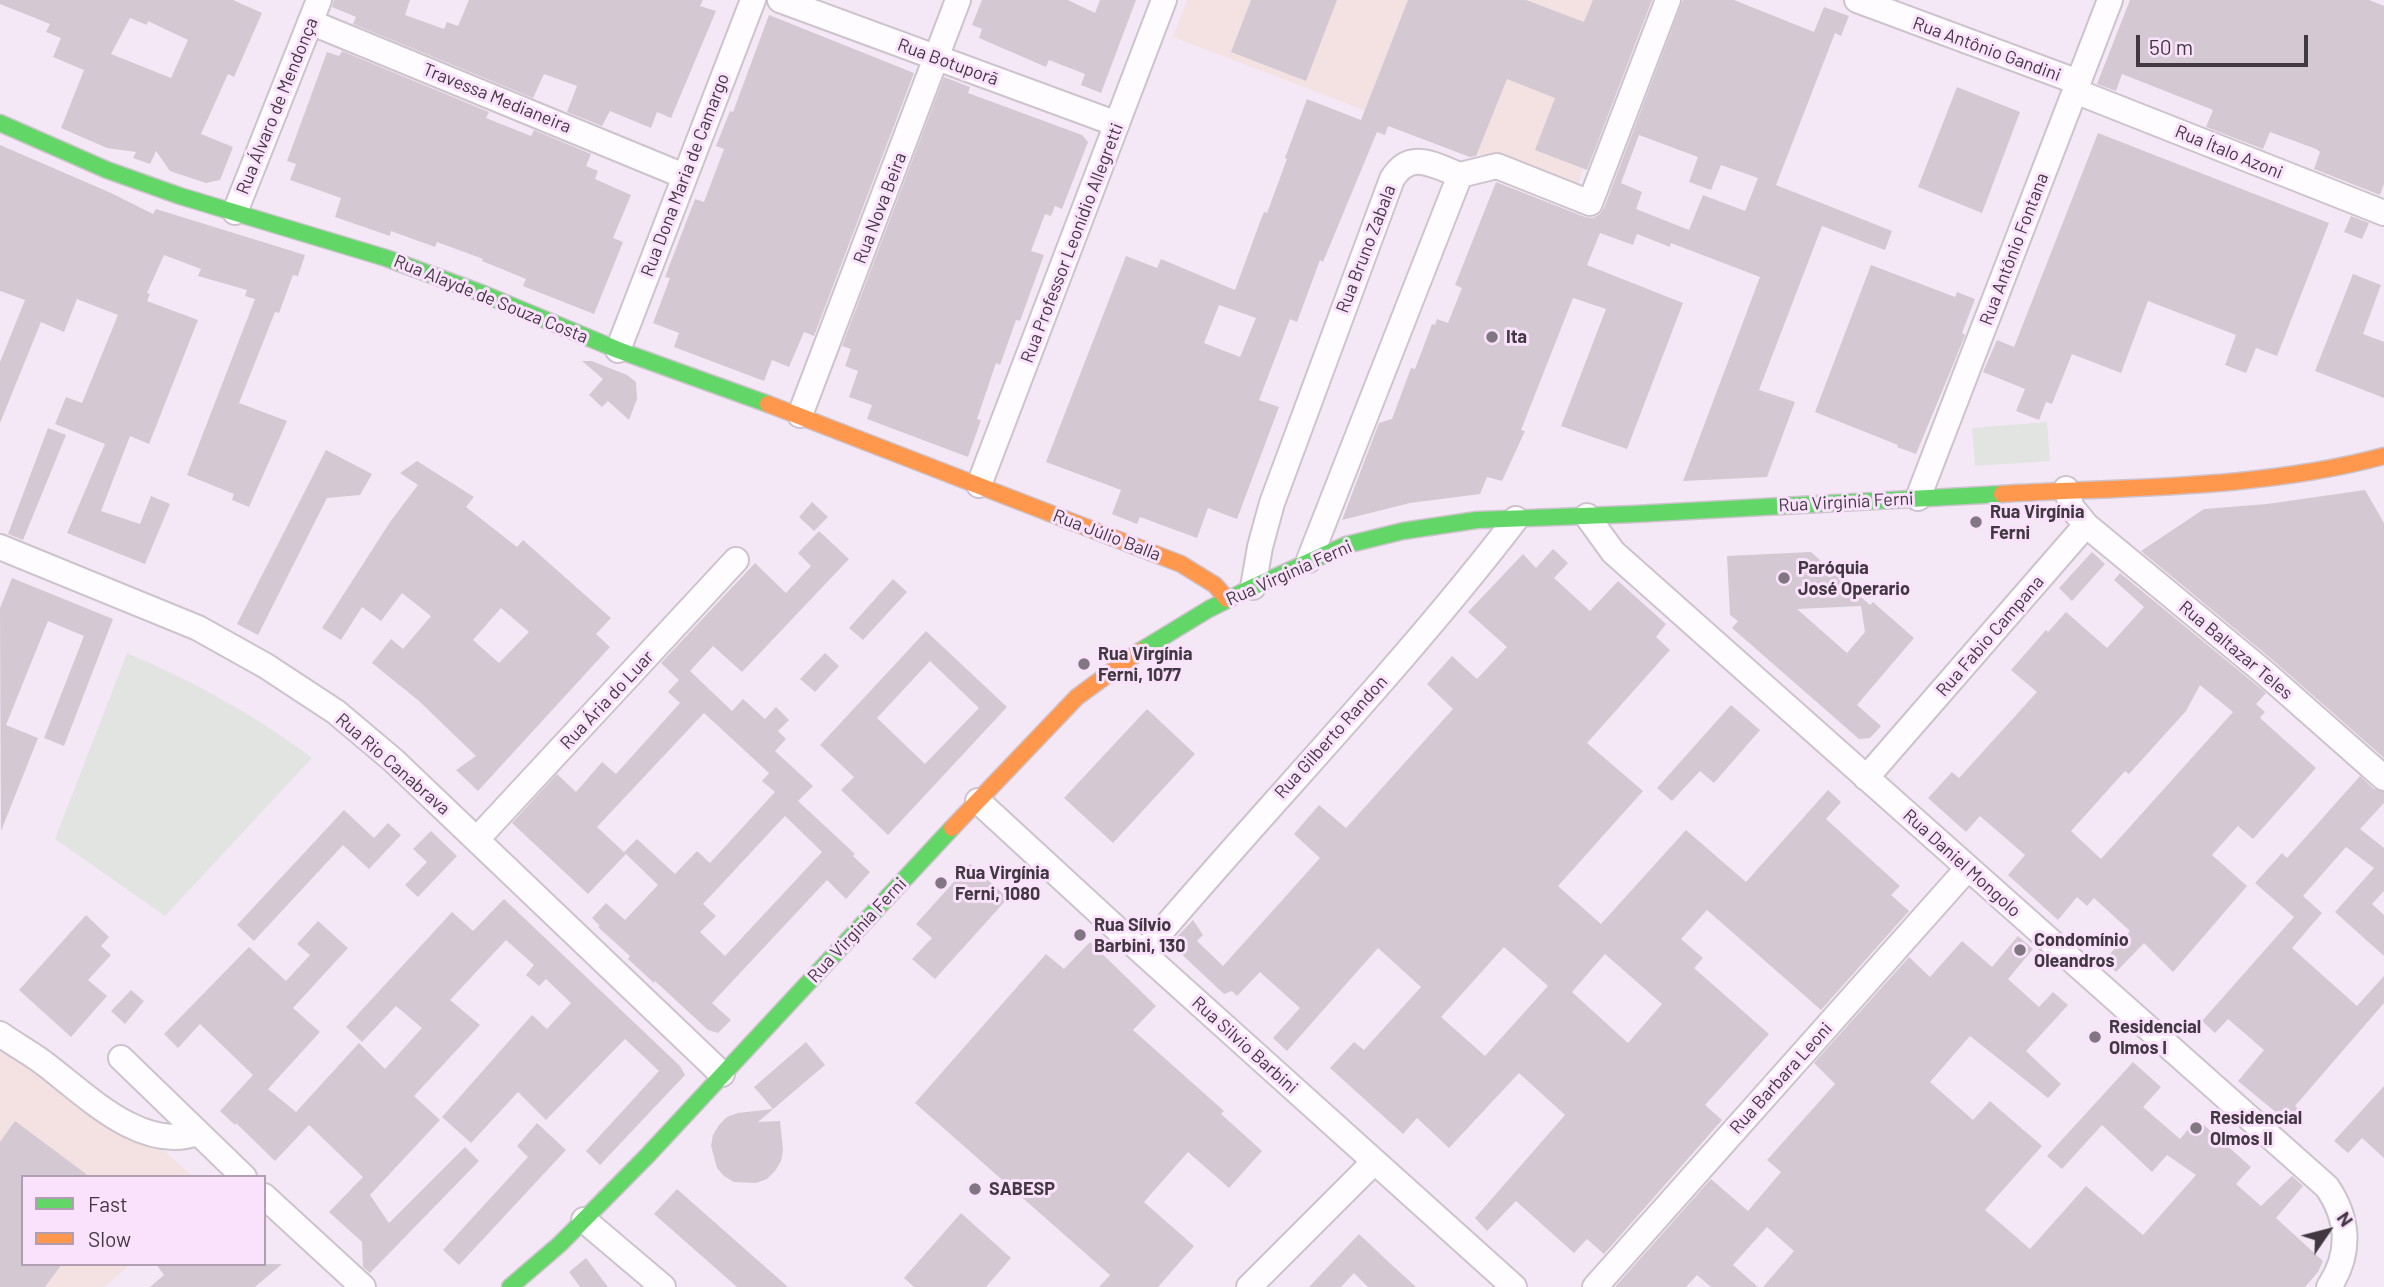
<!DOCTYPE html>
<meta charset="utf-8">
<style>
body{margin:0}
#map{position:relative;width:2384px;height:1287px;overflow:hidden;background:#f5e8f6;font-family:Barlow,sans-serif}
canvas{display:block}
.legend{position:absolute;left:21px;top:1175px;width:245px;height:91px;box-sizing:border-box;background:#fbe2fc;border:2px solid #b19eb2;margin:0;padding:9px 12px;list-style:none;font-size:21px;color:#423842}
.legend li{display:flex;align-items:center;gap:14px;height:35px}
.legend b{width:35px;border:2px solid #b19eb2}
.north{position:absolute;left:2293px;top:1196px;width:70px;height:70px;-webkit-text-stroke:5px #fbe2fc;paint-order:stroke;rotate:55deg;font-size:19px;font-weight:700;line-height:28px;text-align:center;color:#423842}
.north::after{content:'';display:block;margin:auto;width:24px;height:32px;background:#423842;clip-path:polygon(50% 0,100% 100%,50% 72%,0 100%)}
.scale{position:absolute;left:2136px;top:35px;width:172px;height:32px;box-sizing:border-box;border:4px solid #423842;border-top:0;padding-left:9px;font-size:21px;line-height:24px;white-space:nowrap;color:#423842;-webkit-text-stroke:5px #fbe2fc;paint-order:stroke}
</style>
<div id="map">
<canvas width="2384" height="1287"></canvas>
<ul class="legend">
<li><b style="height:9px;background:#63d668"></b>Fast</li>
<li><b style="height:9px;background:#ff974d"></b>Slow</li>
</ul>
<div class="north">N</div>
<div class="scale">50 m</div>
</div>
<script>
const c = document.querySelector('canvas').getContext('2d');
c.lineJoin = 'round';
function fillPath(path, color) {
  c.fillStyle = color;
  c.fill(path, 'evenodd');
}
function stroke(path, color, width, dash) {
  c.strokeStyle = color;
  c.lineWidth = width;
  c.lineCap = dash ? 'butt' : 'round';
  c.setLineDash(dash || []);
  c.stroke(path);
}
function label(font, color, halo, rows, align = 'center') {
  c.font = font + ' Barlow,sans-serif';
  c.lineWidth = 6;
  c.setLineDash([]);
  c.textBaseline = 'middle';
  c.strokeStyle = halo;
  c.fillStyle = color;
  for (const [text, x, y, turn = 0] of rows) {
    c.save();
    c.translate(x, y);
    c.rotate((+turn || 0) * Math.PI / 180);
    c.textAlign = isNaN(turn) ? turn : align;
    if (halo) c.strokeText(text, 0, 0);
    c.fillText(text, 0, 0);
    c.restore();
  }
}
fillPath(new Path2D(`
 M1187,0H1648L1575,191L1173,37Z
 M0,1043L122,1131L166,1152L193,1177H23V1264H131L104,1287H0Z`), '#f4e1e2');
fillPath(new Path2D(`
 M2047,422L2050,461L1975,466L1972,428Z
 M127,653C194,682 254,714 312,758L165,916L55,839Z`), '#e1e4e0');
fillPath(new Path2D(`
 M0,0H233L262,13L234,77L228,74L201,134L233,147L220,180L206,183L170,171L156,151L150,164L133,158L136,152L107,148L61,128L84,70L53,57L61,38L46,32L50,24L0,4ZM130,18L147,25L148,21L188,40L171,78L111,54Z
 M334,0H410L405,15L444,29L447,22L458,26L469,0H703L700,6L716,11L671,118L657,112L651,128L610,111L602,126L567,112L577,86L544,74L533,98L353,24L356,17L332,7Z
 M982,0H1068L1095,13L1100,0H1136L1101,93L1081,85L1085,74L1049,60L1046,67L979,38L982,29L972,25Z
 M1251,0H1337L1306,81L1231,52Z
 M1408,0H1526L1584,22L1593,0H1652L1587,170L1535,150L1555,98L1507,79L1476,156L1470,157L1388,126L1385,135L1377,132L1323,262L1320,260L1297,322L1290,319L1259,400L1279,407L1237,519L1208,508L1197,538L1140,517L1137,524L1112,514L1121,490L1046,462L1126,256L1157,268L1161,259L1235,290L1260,222L1264,212L1267,213L1287,159L1285,158L1307,99L1361,120ZM1219,305L1256,318L1240,357L1204,343Z
 M1683,0H1734L1814,32L1824,7L1849,16L1841,36L1835,33L1776,185L1892,231L1885,250L1822,226L1759,390L1795,402L1767,477L1683,481L1760,277L1671,243L1670,247L1637,234L1633,245L1600,233L1587,265L1683,303L1627,449L1561,426L1606,309L1573,298L1521,430L1525,431L1502,481L1487,477L1480,494L1410,503L1342,520L1379,423L1392,419L1411,368L1415,369L1432,324L1435,325L1437,319L1448,323L1462,288L1455,285L1496,182L1585,217L1593,218L1600,214L1604,208ZM1639,135L1698,157L1689,182L1711,190L1721,165L1758,178L1745,211L1703,195L1689,230L1636,209L1642,192L1621,183Z
 M2130,0H2369L2384,6V184L2380,195L2314,169L2320,152L2316,149L2270,132L2263,149L2206,127L2213,110L2122,74L2116,91L2097,84Z
 M769,15L914,73L814,336L804,332L789,367L772,360L764,381L674,347L679,333L653,323L670,278L665,277L695,199L704,202L724,149L716,146L730,111L733,112Z
 M342,51L489,112L486,118L531,136L534,130L591,154L586,166L598,171L595,179L631,195L613,238L623,242L594,314L523,286L526,279L482,261L483,259L437,242L435,247L391,231L390,236L335,217L341,198L290,180L296,164L287,161L327,52L339,56Z
 M944,77L970,87L968,93L1082,135L1088,142L1062,209L1055,206L1051,216L1045,214L1031,251L1044,255L1020,321L1016,320L1000,365L996,363L977,419L981,420L968,457L867,419L872,405L849,397L858,371L845,366L851,349L842,346Z
 M1957,87L2020,112L1982,213L1918,187Z
 M2098,133L2329,223L2277,356L2256,348L2246,373L2225,365L2236,335L2148,301L2121,373L2072,354L2052,404L2046,402L2039,420L2016,411L2025,389L1983,372L1997,340L2014,347Z
 M0,145L111,193L153,214L156,209L305,255L298,276L293,275L279,313L275,312L239,403L287,421L249,507L232,500L234,494L187,475L255,299L245,296L247,290L198,276L201,269L164,255L147,293L150,294L147,301L198,320L149,444L130,436L101,511L140,524L151,496L170,504L145,564L67,533L105,444L55,424L66,397L82,403L118,315L77,299L64,332L41,322L0,423V362L25,300L0,291Z
 M2351,216L2369,223L2362,239L2344,232Z
 M1871,265L1955,297L1957,292L1975,299L1962,333L1965,335L1953,365L1916,454L1897,447L1898,445L1815,412Z
 M2353,274L2381,285L2363,334L2384,342V398L2315,371Z
 M582,361H592L627,375L636,382L637,399L629,420L608,401L602,407L589,395L603,379Z
 M48,428L66,435L23,540L8,534Z
 M326,450L372,474L360,495L327,498L258,635L237,624Z
 M417,461L474,497L466,507L517,547L523,540L611,618L596,634L610,647L478,791L456,770L476,756L419,701L372,663L391,639L403,649L431,616L402,593L381,621L362,607L341,640L322,628L390,522L418,485L400,473ZM501,608L529,632L499,663L473,640Z
 M2365,490L2384,523V758L2275,662L2141,551L2204,509L2267,504Z
 M812,502L828,517L814,531L799,517Z
 M819,531L849,559L742,672L713,646L690,671L732,711L743,699L765,719L776,707L789,720L778,731L786,739L775,751L813,786L798,801L855,854L853,856L870,872L846,899L827,880L712,1003L731,1020L718,1033L708,1030L655,981L654,983L628,959L630,956L598,927L600,926L592,918L606,903L625,920L658,885L626,854L588,894L512,823L557,774L576,792L602,762L616,774L680,703L668,692L679,680L661,663L755,563L786,593L811,566L798,553ZM704,713L769,773L762,781L775,792L710,863L697,851L675,874L637,839L624,852L626,854L597,827ZM785,816L822,852L725,956L700,932L716,916L703,904Z
 M1553,549L1568,563L1554,578L1590,611L1618,581L1666,624L1656,637L1670,650L1587,743L1643,791L1558,886L1601,924L1686,830L1746,882L1828,790L1841,802L1826,819L1900,886L1891,895L1909,911L1821,1010L1707,910L1681,939L1703,958L1694,968L1769,1034L1705,1105L1722,1120L1604,1254L1587,1239L1574,1253L1516,1201L1487,1231L1475,1218L1565,1115L1519,1073L1449,1148L1417,1118L1403,1134L1330,1068L1354,1042L1364,1050L1421,987L1378,948L1287,1051L1273,1038L1300,1008L1260,972L1237,996L1232,991L1224,994L1178,951L1185,944L1177,937L1193,920L1203,935L1197,941L1223,966L1320,858L1294,834L1319,805L1346,828L1453,709L1427,684L1452,656L1477,679L1507,647L1468,612L1523,554L1536,568ZM1504,947L1548,986L1485,1056L1441,1017ZM1605,954L1662,1004L1628,1043L1572,992Z
 M1811,552L1870,605L1873,602L1914,638L1857,705L1881,726L1870,738L1859,739L1732,628L1738,621L1730,615L1727,556ZM1861,606L1865,632L1847,653L1797,609Z
 M2092,552L2105,564L2072,601L2059,588Z
 M2120,573L2266,693L2256,704L2265,712L2260,718L2316,768L2253,839L2238,826L2212,855L2247,886L2173,972L2144,943L2116,972L2104,961L2130,931L2094,898L2087,906L2077,897L2058,920L2008,875L2025,855L1980,816L1966,832L1928,798L1952,772L1959,778L2037,692L2011,670L2046,630L2048,632L2066,612L2107,648L2144,607L2114,580ZM2200,685L2233,712L2101,859L2071,831L2125,771L2129,774L2186,711Z
 M12,578L113,619L64,746L44,738L84,636L48,621L6,725L38,738L1,831L0,608Z
 M893,579L907,592L863,640L849,628Z
 M926,631L1007,707L888,835L841,790L854,777L820,745ZM930,661L979,708L925,764L877,718Z
 M825,653L839,666L815,692L800,679Z
 M1731,705L1760,730L1714,783L1700,771L1672,801L1657,788Z
 M1147,709L1195,754L1113,843L1064,798Z
 M2360,776L2374,789L2384,792V803L2360,829L2384,848V891L2372,904L2384,915V956L2335,912L2374,868L2346,847L2303,896L2322,913L2292,948L2357,1006L2384,976V1003L2295,1106L2304,1114L2289,1123L2238,1081L2264,1050L2228,1019L2215,1033L2202,1021L2294,917L2255,883L2282,853L2287,858Z
 M344,810L374,838L388,823L401,835L369,869L343,845L254,941L237,925Z
 M431,831L457,856L418,897L405,885L427,862L413,849Z
 M970,864L1008,898L935,979L912,959L932,938L916,924Z
 M504,899L680,1066L685,1075L600,1165L586,1151L659,1071L625,1039L546,1120L518,1092L471,1143L442,1117L532,1015L547,1029L571,1003L546,979L539,986L526,975L534,965L506,940L450,1000L480,1025L414,1096L440,1120L370,1195L389,1223L465,1147L479,1161L370,1273L363,1267L362,1242L329,1212L363,1177L309,1125L275,1161L236,1123L235,1125L220,1111L253,1075L200,1024L178,1048L164,1034L249,947L286,981L310,955L297,944L318,921L348,948L293,1008L320,1032L268,1089L296,1112L359,1043L385,1069L422,1028L396,1006L362,1042L346,1027L452,912L473,931Z
 M86,915L109,937L101,946L111,955L88,980L107,996L71,1037L19,990Z
 M2018,936L2033,949L2008,979L2039,1007L2053,992L2068,1005L2026,1051L2061,1084L2048,1098L1970,1036L1930,1082L1973,1120L1990,1101L2042,1146L1985,1210L2030,1249L2086,1186L2143,1235L2196,1175L2167,1155L2152,1172L2102,1125L2062,1169L2047,1156L2133,1062L2161,1087L2143,1107L2180,1139L2197,1119L2251,1167L2236,1184L2261,1206L2292,1176L2303,1186L2276,1218L2323,1261L2318,1272L2305,1287H1763L1794,1251L1767,1227L1733,1265L1758,1287H1711L1697,1275L1686,1287H1615L1711,1179L1748,1211L1781,1172L1767,1160L1835,1084L1814,1063L1909,957L1930,977L1962,941L1992,967Z
 M1090,942L1156,1006L1133,1030L1224,1111L1221,1114L1262,1151L1229,1188L1188,1152L1144,1202L1194,1246L1158,1287H1099L1110,1275L915,1103L1046,954L1064,969Z
 M131,990L144,1001L125,1024L111,1011Z
 M806,1042L825,1065L758,1122L780,1121L783,1150L781,1161L775,1171L767,1179L756,1183L734,1182L724,1176L717,1168L711,1146L713,1135L719,1125L727,1117L738,1113L773,1109L754,1087Z
 M2384,1086V1158L2362,1138L2348,1153L2334,1141Z
 M15,1121L90,1177H23V1264H62L45,1287H0V1142Z
 M537,1123L566,1150L459,1265L443,1250L528,1157L517,1146Z
 M677,1189L788,1287H737L654,1214Z
 M961,1213L1011,1258L986,1287H914L904,1278Z
 M1359,1234L1393,1266L1416,1287H1368L1354,1273L1341,1287H1309Z
 M586,1258L608,1287H580L569,1272Z
 M156,1264H282L255,1287H150L164,1275Z`), '#d4c8d2');
const street = new Path2D(`
 M780,0L1117,124
 M1857,0L2078,82
 M310,22L684,176
 M2075,91L2384,213
 M1460,175L1497,166L1590,203L1668,0
 M235,212L319,0
 M618,350L753,0
 M800,415L958,0
 M979,485L1164,0
 M1918,498L2110,0
 M1587,516L1613,552L2327,1187C2349,1219 2351,1254 2329,1287
 M2086,525L2265,673L2384,778
 M0,547L198,628L266,666L336,712L393,760L722,1074
 M1253,587L1260,547L1272,503L1392,179C1410,149 1433,165 1460,175L1309,560
 M1866,778L2086,525L2072,508L2066,489
 M978,801L1143,953L1514,1287
 M477,839L736,560
 M1143,953C1266,807 1400,670 1516,519
 M0,1034C15,1045 31,1053 45,1064C85,1094 142,1153 197,1133
 M121,1058L244,1177
 M264,1196L363,1287
 M584,1220L663,1287
 M1249,1287L1374,1162
 M1595,1287L1968,868`);
const fast = new Path2D(`
 M0,123L107,170L180,196L386,258L481,293L618,350L768,404
 M1140,651L1209,609L1253,587L1346,545L1403,531L1477,520L1635,514L2002,494
 M510,1287L560,1244L647,1156L952,828`);
const slow = new Path2D(`
 M768,404L1181,564L1215,585L1227,599
 M2002,494C2126,487 2263,489 2384,456
 M952,828L1077,697L1140,651`);
stroke(street, '#cdc3cd', 28);
stroke(fast, '#cdc3cd', 19);
stroke(slow, '#cdc3cd', 19);
stroke(street, '#fefcfe', 24);
stroke(fast, '#63d668', 16);
stroke(slow, '#ff974d', 16);
for (const [x, y, r, color] of [
 [1492,337,7,"#817681"],
 [1976,522,7,"#817681"],
 [1784,578,7,"#817681"],
 [1084,664,7,"#817681"],
 [941,883,7,"#817681"],
 [1080,935,7,"#817681"],
 [2020,950,7,"#817681"],
 [2095,1037,7,"#817681"],
 [2196,1128,7,"#817681"],
 [975,1189,7,"#817681"]
]) {
  const dot = new Path2D();
  dot.arc(x, y, r, 0, 2 * Math.PI);
  c.fillStyle = color;
  c.fill(dot);
  stroke(dot, '#fbe2fc', 2.5);
}
label('18px', '#423842', '#fbe2fc', [
 ["Rua Antônio Gandini",1987,49,20],
 ["Rua Botuporã",948,62,20],
 ["Travessa Medianeira",497,98,22],
 ["Rua Álvaro de Mendonça",277,106,-68],
 ["Rua Ítalo Azoni",2229,152,22],
 ["Rua Dona Maria de Camargo",685,175,-69],
 ["Rua Nova Beira",880,208,-69],
 ["Rua Professor Leonídio Allegretti",1072,243,-69],
 ["Rua Bruno Zabala",1366,249,-69],
 ["Rua Antônio Fontana",2014,249,-69],
 ["Rua Alayde de Souza Costa",491,299,22],
 ["Rua Virginía Ferni",1846,502,-3],
 ["Rua Júlio Balla",1107,535,21],
 ["Rua Virginía Ferni",1289,573,-24],
 ["Rua Fabio Campana",1990,636,-49],
 ["Rua Baltazar Teles",2236,650,40],
 ["Rua Ária do Luar",607,700,-47],
 ["Rua Gilberto Randon",1331,737,-48],
 ["Rua Rio Canabrava",393,764,41],
 ["Rua Daniel Mongolo",1962,863,42],
 ["Rua Virginía Ferni",857,930,-47],
 ["Rua Silvio Barbini",1245,1045,42],
 ["Rua Barbara Leoni",1781,1078,-48]
]);
label('bold 18px', '#423842', '#fbe2fc', [
 ["Ita",1506,337],
 ["Rua Virgínia",1990,512],
 ["Ferni",1990,533],
 ["Paróquia",1798,568],
 ["José Operario",1798,589],
 ["Rua Virgínia",1098,654],
 ["Ferni, 1077",1098,675],
 ["Rua Virgínia",955,873],
 ["Ferni, 1080",955,894],
 ["Rua Sílvio",1094,925],
 ["Barbini, 130",1094,946],
 ["Condomínio",2034,940],
 ["Oleandros",2034,961],
 ["Residencial",2109,1027],
 ["Olmos I",2109,1048],
 ["Residencial",2210,1118],
 ["Olmos II",2210,1139],
 ["SABESP",989,1189]
], 'left');
</script>
